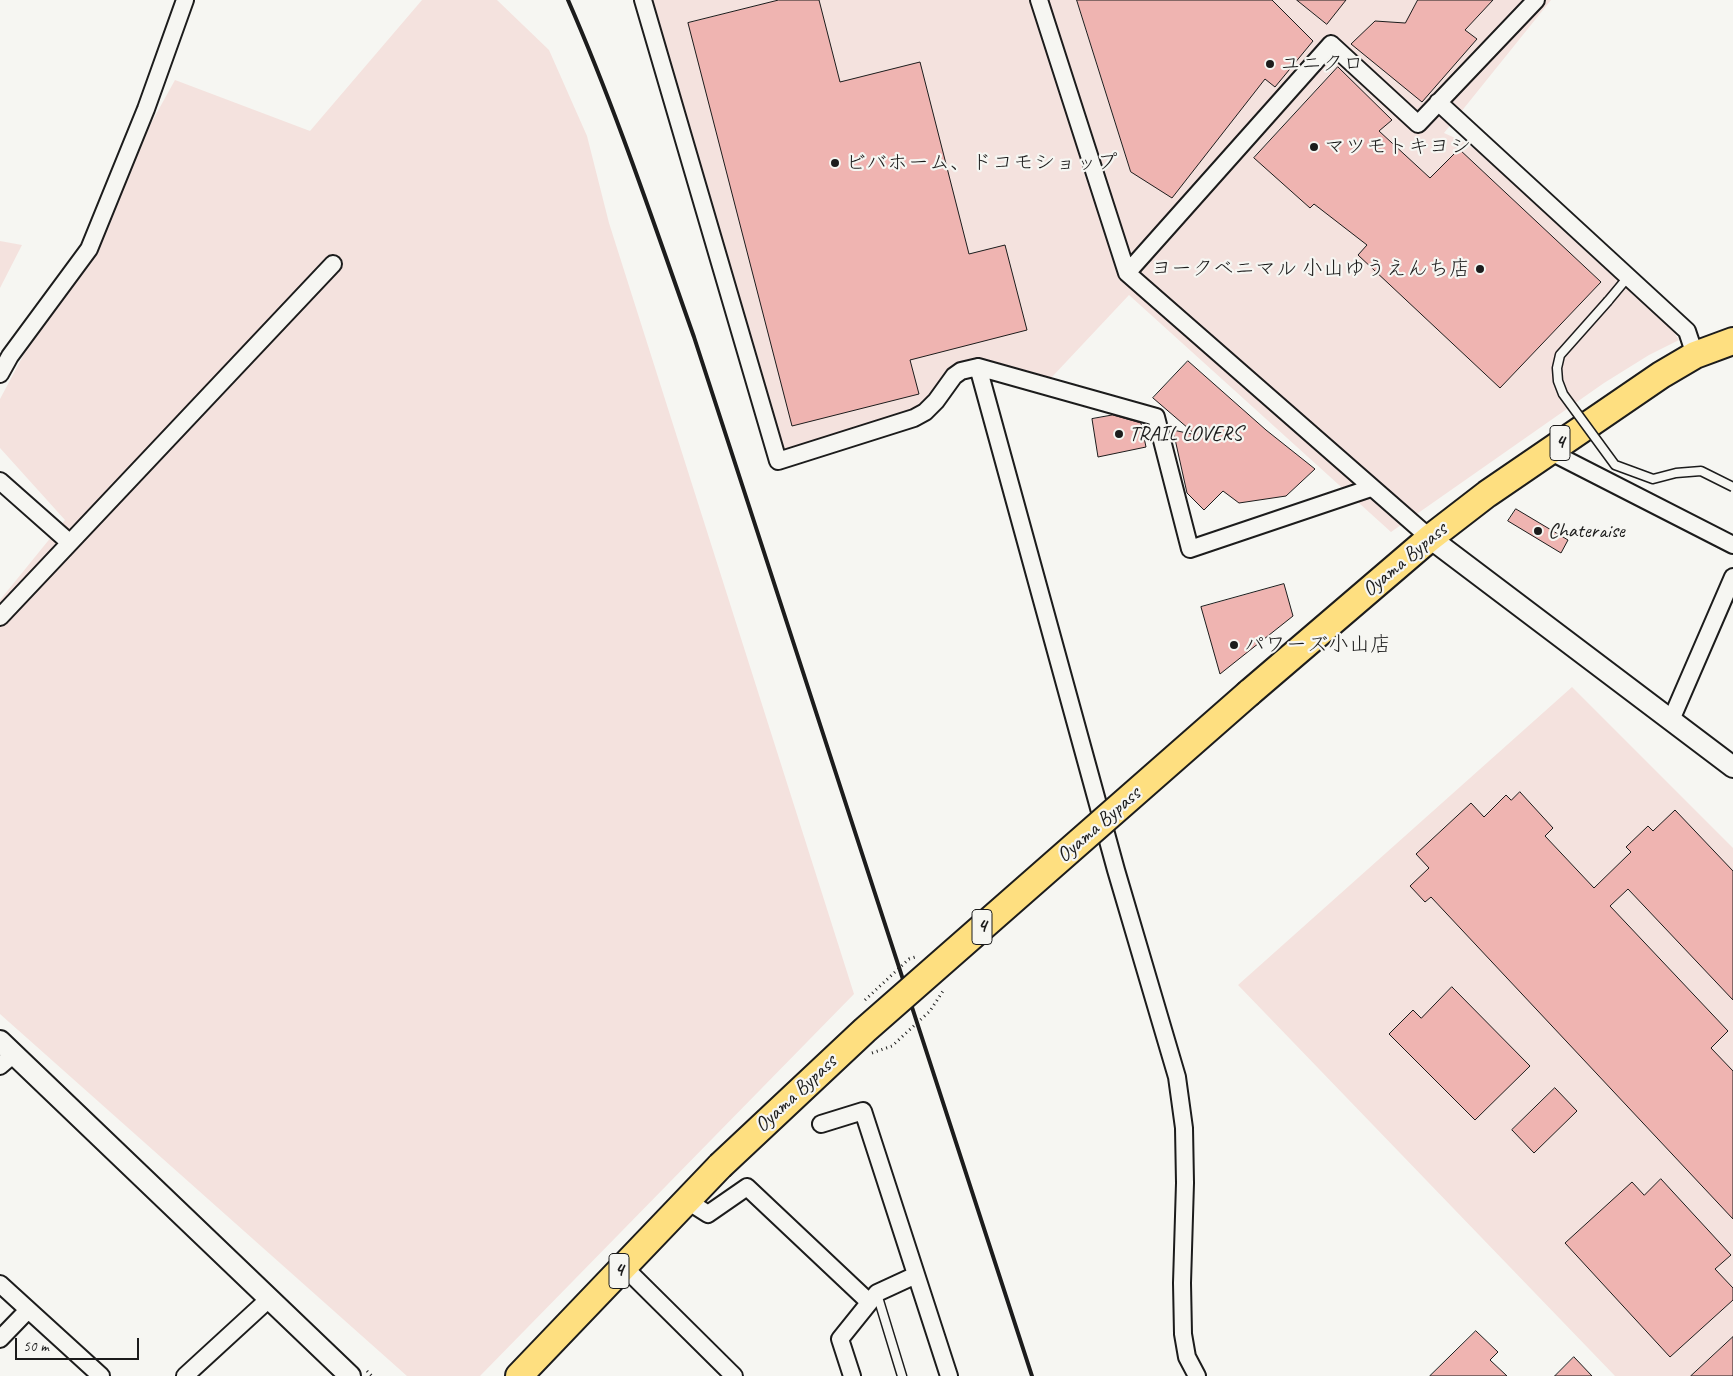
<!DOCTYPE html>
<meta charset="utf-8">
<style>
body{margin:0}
#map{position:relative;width:1733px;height:1376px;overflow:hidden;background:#f6f6f2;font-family:Caveat,sans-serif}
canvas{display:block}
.scale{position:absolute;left:15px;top:1338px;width:124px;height:22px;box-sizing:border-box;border:2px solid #1c1c1c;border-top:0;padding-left:6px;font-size:15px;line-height:18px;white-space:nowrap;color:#1c1c1c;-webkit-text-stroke:4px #f6f6f2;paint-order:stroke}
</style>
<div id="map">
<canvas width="1733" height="1376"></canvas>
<div class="scale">50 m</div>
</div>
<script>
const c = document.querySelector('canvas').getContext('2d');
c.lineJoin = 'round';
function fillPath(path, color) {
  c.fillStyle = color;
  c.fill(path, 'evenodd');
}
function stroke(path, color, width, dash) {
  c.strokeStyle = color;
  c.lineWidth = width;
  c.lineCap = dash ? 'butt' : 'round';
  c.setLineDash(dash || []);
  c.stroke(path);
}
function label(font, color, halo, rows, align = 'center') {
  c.font = font + ' Caveat,"Klee One",sans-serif';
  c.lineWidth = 4.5;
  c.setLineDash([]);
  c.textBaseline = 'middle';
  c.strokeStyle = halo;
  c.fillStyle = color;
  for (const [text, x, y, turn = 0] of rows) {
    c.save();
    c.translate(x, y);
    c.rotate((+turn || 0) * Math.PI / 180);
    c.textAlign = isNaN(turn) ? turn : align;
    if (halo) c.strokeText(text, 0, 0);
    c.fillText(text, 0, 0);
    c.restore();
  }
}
fillPath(new Path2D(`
 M422,0H497L549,50L587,136L609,223L854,994L480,1376H407L0,1014V600L65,520L0,448V399L47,311L175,80L310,131Z
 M651,0H1551L1444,133L1462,141L1491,159L1670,326L1679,340L1649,355L1604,383L1391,532L1129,295L1051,378L983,360L966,361L951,368L939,382L930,397L916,408L794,450L783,448Z
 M0,241L22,245L0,288Z
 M1572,687L1733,848V1376H1615L1238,985Z`), '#f4e2de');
const building = new Path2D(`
 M779,0H819L840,82L920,62L969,254L1005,245L1027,330L910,360L919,394L792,426L688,23Z
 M1077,0H1272L1313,41L1275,87L1265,79L1172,198L1131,172Z
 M1297,0H1346L1327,24Z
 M1418,0H1493L1465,30L1477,39L1422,102L1351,44L1375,21L1405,23Z
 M1338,67L1392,120L1379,131L1430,178L1459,149L1601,282L1500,388L1358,255L1367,245L1314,204L1310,208L1254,158Z
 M1188,361L1266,430L1315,469L1286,496L1239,503L1223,491L1204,510L1187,493L1173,430L1196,435L1153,398Z
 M1113,415L1141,423L1146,447L1098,457L1092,419Z
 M1516,509L1568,540L1561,553L1508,521Z
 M1284,584L1293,616L1220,674L1201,607Z
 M1520,792L1553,828L1545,836L1594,888L1631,852L1626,847L1648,826L1653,831L1675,810L1733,871V1000L1628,889L1610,906L1728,1031L1711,1048L1733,1071V1219L1431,897L1425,902L1410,886L1429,868L1416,854L1471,803L1484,817L1506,795L1511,800Z
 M1452,987L1530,1066L1475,1120L1389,1034L1413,1010L1421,1018Z
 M1555,1088L1577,1111L1534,1153L1512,1130Z
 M1661,1179L1731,1255L1715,1269L1733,1288V1300L1670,1357L1565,1243L1632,1182L1644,1195Z
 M1476,1331L1498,1352L1490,1360L1507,1376H1430Z
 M1733,1337V1376H1691Z
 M1574,1357L1592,1376H1555Z`);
fillPath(building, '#efb4b1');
stroke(building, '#1c1c1c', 1);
const service = new Path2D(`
 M1608,301L1628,277
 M877,1294L902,1376`);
const minor = new Path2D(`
 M643,0L778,461L914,418L925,412L936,401L954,376L961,371L978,367L1156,417L1190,549L1371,488
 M1039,0L1127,273L1430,538
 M1438,102L1687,331L1695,355
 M1127,273L1331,44L1418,124L1536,0
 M978,367L1116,870L1177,1077L1184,1128L1185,1183L1182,1283L1183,1334L1187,1357L1197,1376
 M0,374L10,356L89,249L146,109L185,0
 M1549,451L1733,545
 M0,481L69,542
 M0,617L333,264
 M1671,720L1733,577
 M0,1066L14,1054
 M821,1124L863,1111L949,1376
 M686,1200L708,1214L747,1187L869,1302
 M623,1266L734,1376
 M0,1284L101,1376
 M0,1339L28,1310
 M185,1376L270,1298
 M852,1376L840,1339L877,1293L916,1275`);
const tertiary = new Path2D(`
 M1430,538L1733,767
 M0,1041L350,1376`);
const trunk = new Path2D(`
 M1249,693L1430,538L1487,494L1661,375L1695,355L1733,341
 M519,1376L720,1166`);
stroke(service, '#1c1c1c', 11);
stroke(minor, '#1c1c1c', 20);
stroke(tertiary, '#1c1c1c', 24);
stroke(trunk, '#1c1c1c', 30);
stroke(new Path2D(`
 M367,1371L372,1376`), '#1c1c1c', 3, [1, 4]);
stroke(service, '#f6f6f2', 8);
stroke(minor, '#f6f6f2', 16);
stroke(tertiary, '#f6f6f2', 20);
stroke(trunk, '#fedf80', 26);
stroke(new Path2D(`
 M568,0C616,110 654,224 694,337L1032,1376`), '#1c1c1c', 4);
const serviceBridge = new Path2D(`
 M1608,301L1560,355L1557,368L1558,381L1563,394L1615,465L1653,479L1676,473L1701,471L1733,487`);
const trunkBridge = new Path2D(`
 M720,1166L865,1030L1249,693`);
stroke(serviceBridge, '#1c1c1c', 11, []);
stroke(trunkBridge, '#1c1c1c', 30, []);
stroke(new Path2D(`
 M865,1000L909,959L915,957
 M872,1053L892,1046L930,1011L943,991`), '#1c1c1c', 3, [1, 4]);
stroke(serviceBridge, '#f6f6f2', 8);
stroke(trunkBridge, '#fedf80', 26);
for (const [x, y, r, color] of [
 [1270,64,5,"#1c1c1c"],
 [1314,147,5,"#1c1c1c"],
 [835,163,5,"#1c1c1c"],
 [1480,269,5,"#1c1c1c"],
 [1119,434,5,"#1c1c1c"],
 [1538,531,5,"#1c1c1c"],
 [1234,645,5,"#1c1c1c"]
]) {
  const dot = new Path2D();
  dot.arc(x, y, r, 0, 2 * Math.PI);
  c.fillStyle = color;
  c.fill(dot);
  stroke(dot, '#f6f6f2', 2);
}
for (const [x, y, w] of [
 [1560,443,20],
 [982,927,20],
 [619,1271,20]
]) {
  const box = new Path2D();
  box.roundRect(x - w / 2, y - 17.5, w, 35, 4);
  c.fillStyle = '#f6f6f2';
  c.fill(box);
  stroke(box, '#1c1c1c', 1);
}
label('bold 20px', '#1c1c1c', null, [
 ["4",1560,443],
 ["4",982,927],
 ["4",619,1271]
]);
label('21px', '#1c1c1c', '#f6f6f2', [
 ["ユニクロ",1280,64],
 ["マツモトキヨシ",1324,147],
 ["ビバホーム、ドコモショップ",845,163],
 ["ヨークベニマル 小山ゆうえんち店",1470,269,"right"],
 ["TRAIL LOVERS",1129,434],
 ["Chateraise",1548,531],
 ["パワーズ小山店",1244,645]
], 'left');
label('21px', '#1c1c1c', '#f6f6f2', [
 ["Oyama Bypass",1405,560,-40],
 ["Oyama Bypass",1099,825,-41],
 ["Oyama Bypass",796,1094,-43]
]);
</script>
